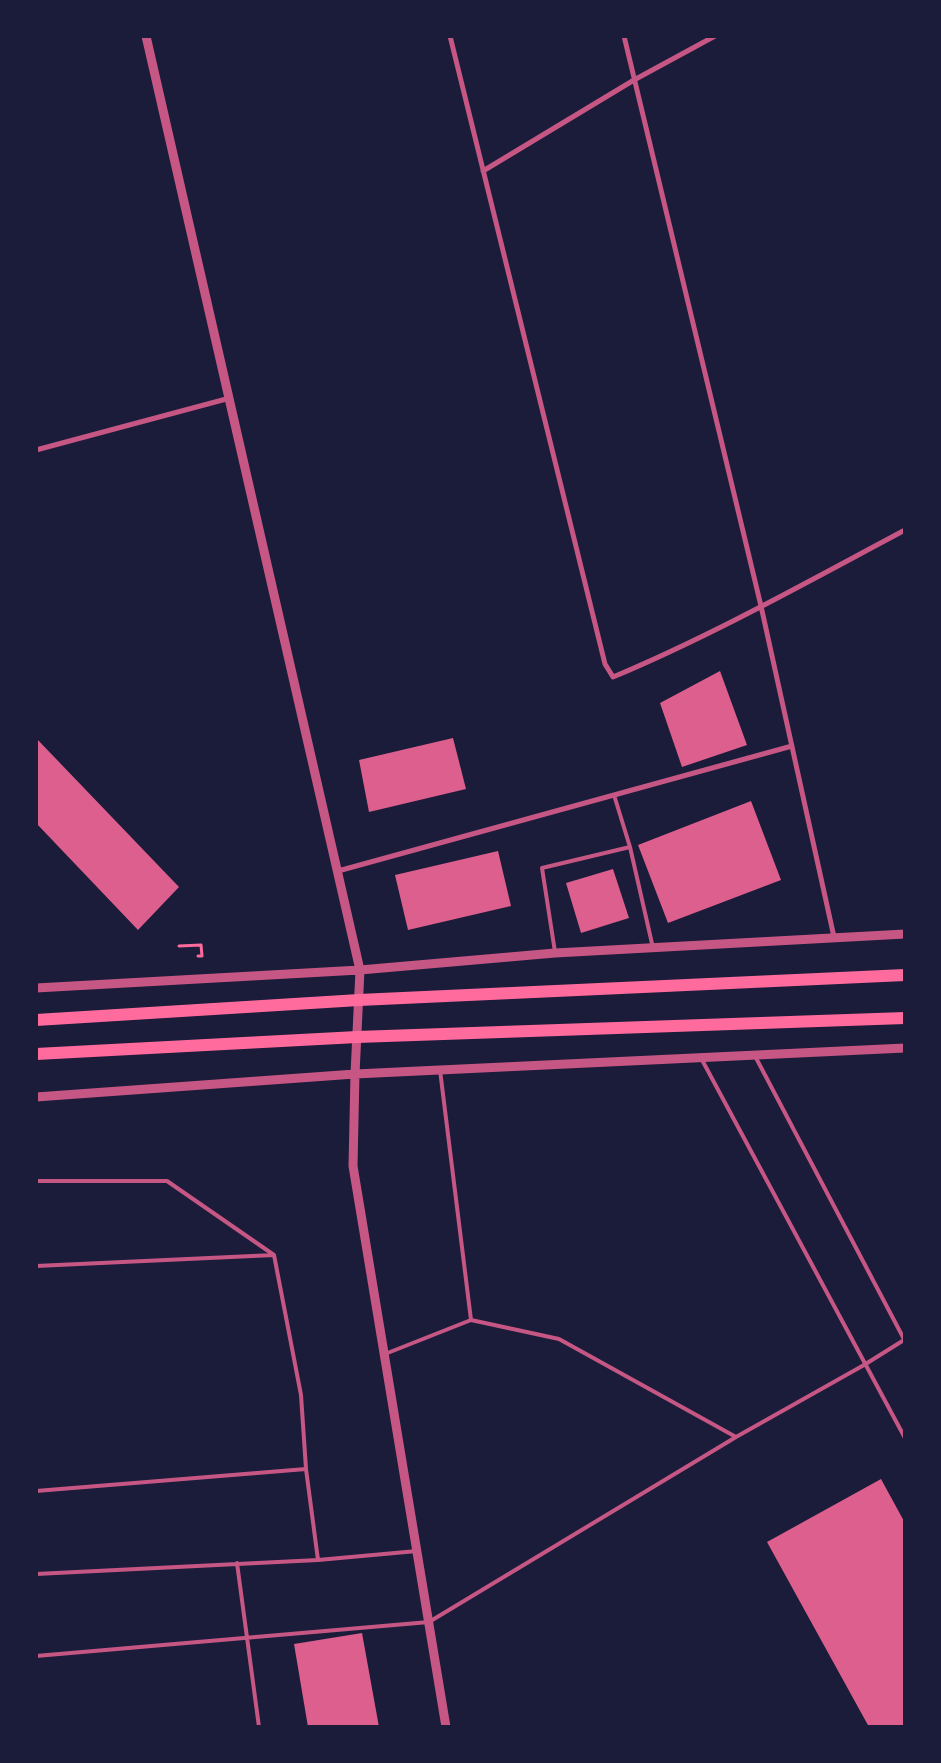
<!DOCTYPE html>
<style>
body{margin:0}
#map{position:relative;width:941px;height:1763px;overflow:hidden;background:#1b1b3a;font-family:Georgia,serif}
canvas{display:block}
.frame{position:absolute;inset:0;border:38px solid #1b1b3a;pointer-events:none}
</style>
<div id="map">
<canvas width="941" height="1763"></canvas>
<div class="frame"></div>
</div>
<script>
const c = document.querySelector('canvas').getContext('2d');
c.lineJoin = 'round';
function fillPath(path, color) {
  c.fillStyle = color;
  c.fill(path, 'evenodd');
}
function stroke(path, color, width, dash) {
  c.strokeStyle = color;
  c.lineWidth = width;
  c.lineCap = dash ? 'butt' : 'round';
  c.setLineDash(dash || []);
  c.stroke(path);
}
fillPath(new Path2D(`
 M720,671L747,745L682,767L660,703Z
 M36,738L179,887L138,930L36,823Z
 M453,738L466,789L369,812L359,760Z
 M751,801L781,880L668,923L638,845Z
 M498,851L511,906L408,930L395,875Z
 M613,869L629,918L581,933L566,883Z
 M881,1479L905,1523V1727H869L767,1542Z
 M362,1633L379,1727H308L294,1644Z`), '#dd5f8e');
stroke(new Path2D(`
 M179,946L201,945L202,956H198`), '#ff6b9d', 3);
stroke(new Path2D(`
 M614,795L630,847L653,948
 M555,952L542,868L630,847
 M755,1056L905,1341
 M701,1058L905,1438
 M440,1070L471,1320L559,1339L736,1437L864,1365L904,1340
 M36,1181H167L274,1255L36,1266
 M274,1255L301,1395L306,1469
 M385,1354L471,1320
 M36,1491L306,1469L318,1560L417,1551
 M237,1563L259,1727
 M36,1574L318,1560
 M36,1656L429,1622L736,1437`), '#c65784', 4);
stroke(new Path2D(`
 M450,36L605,664L613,677C713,635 809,581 905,530
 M624,36L761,606L834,937
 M483,171L634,80L715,36
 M36,450L230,398
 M338,871L792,746`), '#c65784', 5);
stroke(new Path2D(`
 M146,36L360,970L355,1074L353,1166L446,1727
 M36,988L360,970L555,953L905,934
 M36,1097L355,1074L905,1048`), '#c65784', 9);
stroke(new Path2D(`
 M36,1020L359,1000L905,975
 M36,1054L357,1037L905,1018`), '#ff6b9d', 12);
</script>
